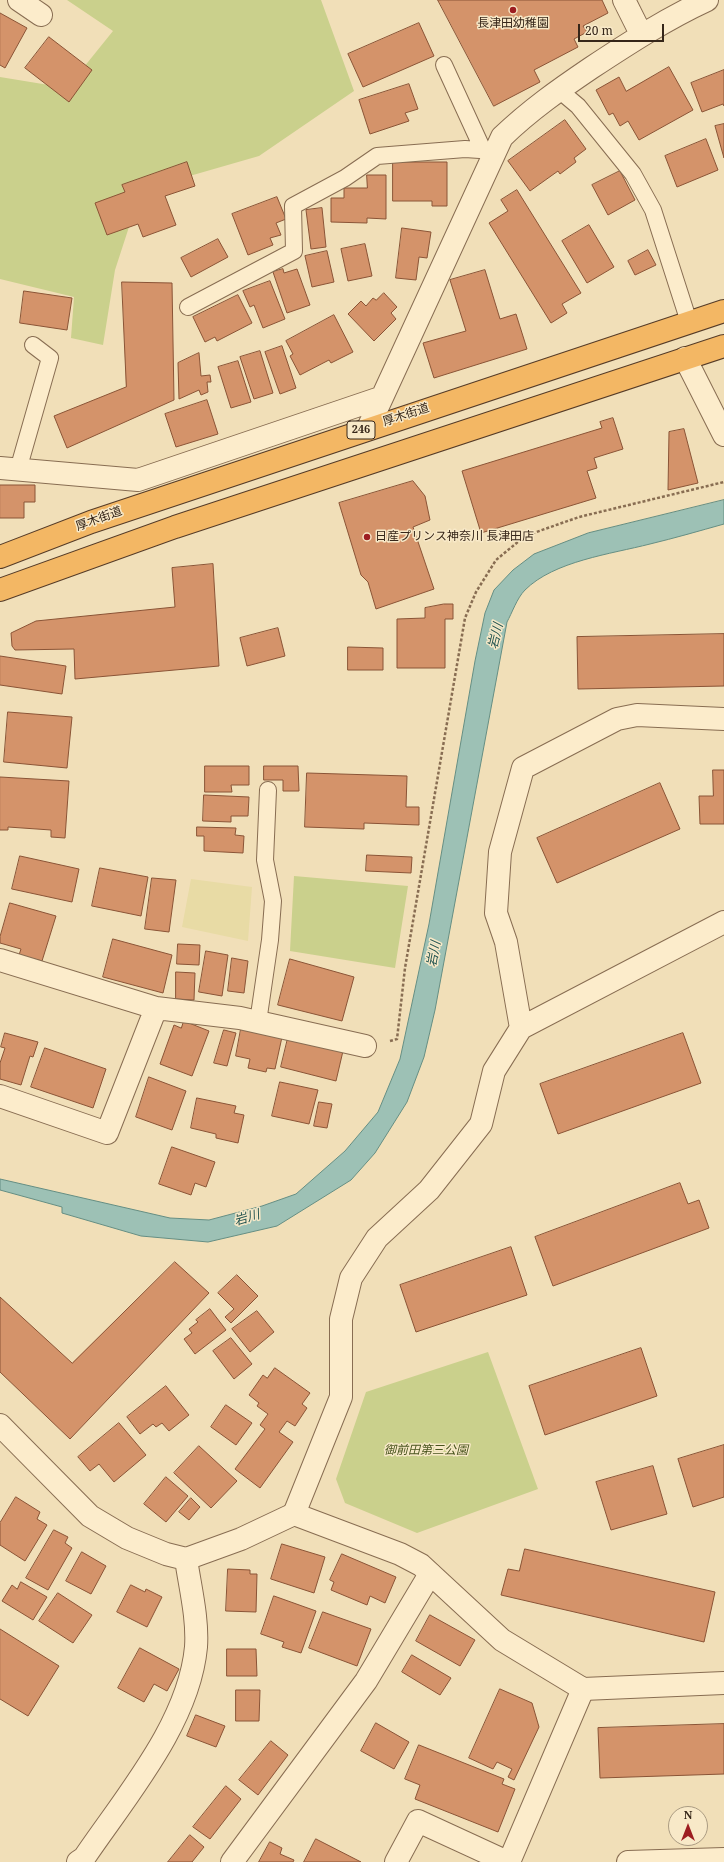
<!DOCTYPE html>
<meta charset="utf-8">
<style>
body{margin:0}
#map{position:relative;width:724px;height:1862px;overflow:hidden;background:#f1dfb8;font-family:"Noto Serif",serif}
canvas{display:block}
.north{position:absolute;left:668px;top:1806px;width:40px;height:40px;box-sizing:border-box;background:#f8e9c8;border:1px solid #aa9b82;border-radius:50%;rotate:0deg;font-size:11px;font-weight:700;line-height:16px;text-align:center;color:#362619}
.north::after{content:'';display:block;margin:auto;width:14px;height:18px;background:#9d1d21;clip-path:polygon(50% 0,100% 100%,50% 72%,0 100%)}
.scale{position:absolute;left:578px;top:24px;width:86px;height:18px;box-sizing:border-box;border:2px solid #362619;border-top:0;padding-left:5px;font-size:12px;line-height:14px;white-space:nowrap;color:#362619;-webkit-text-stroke:3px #f8e9c8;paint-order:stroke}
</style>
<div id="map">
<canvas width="724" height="1862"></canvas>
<div class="north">N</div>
<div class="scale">20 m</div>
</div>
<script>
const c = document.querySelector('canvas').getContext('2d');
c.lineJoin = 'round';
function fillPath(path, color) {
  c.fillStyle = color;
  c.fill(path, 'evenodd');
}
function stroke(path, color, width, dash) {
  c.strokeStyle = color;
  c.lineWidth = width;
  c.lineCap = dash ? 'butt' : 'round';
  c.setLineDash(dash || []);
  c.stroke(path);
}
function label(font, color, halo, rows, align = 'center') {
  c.font = font + ' "Noto Serif","Noto Sans JP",serif';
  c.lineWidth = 3;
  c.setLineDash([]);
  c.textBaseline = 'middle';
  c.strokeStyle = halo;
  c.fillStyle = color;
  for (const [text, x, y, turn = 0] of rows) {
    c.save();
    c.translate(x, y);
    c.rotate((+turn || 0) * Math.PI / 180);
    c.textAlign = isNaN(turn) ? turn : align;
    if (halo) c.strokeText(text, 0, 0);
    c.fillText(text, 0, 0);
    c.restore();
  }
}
fillPath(new Path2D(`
 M191,879L252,887L248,941L182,927Z`), '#e8dba5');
fillPath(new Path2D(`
 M67,0H321L354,91L259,156L141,190L115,270L103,345L71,338L74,297L0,279V77L67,88L113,31Z
 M294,876L408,886L395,968L290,951Z
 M488,1352L538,1489L417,1533L345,1503L336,1479L366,1392Z`), '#cad08c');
const water = new Path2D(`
 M724,500V524C699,531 675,538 650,544C611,554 554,561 525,590C517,598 512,613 507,622L435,1010L424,1057L407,1102L375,1153L351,1180L277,1226L208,1242L141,1236L62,1213V1207L0,1190V1179L170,1218L209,1220L262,1206L296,1194L345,1151L378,1112L400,1059L429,924L475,661L485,613L494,590L513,570L534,554L588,533Z`);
fillPath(water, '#9dc1b5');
stroke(water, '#658e83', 1);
const building = new Path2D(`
 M438,0H602L608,13L583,26L587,32L574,39L578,47L534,70L540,82L494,106Z
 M0,13L27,28L5,68L0,65Z
 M419,23L434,56L363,87L348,54Z
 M49,37L92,70L69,102L25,68Z
 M669,67L693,110L639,140L628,121L620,126L613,113L609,115L596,90L619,77L626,91Z
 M724,70V106L723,104L702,112L691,83Z
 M409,84L418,109L405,113L409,121L370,134L359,100Z
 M565,120L586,149L574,158L576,162L560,174L558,171L530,191L508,161Z
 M724,124V158L715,126Z
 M706,139L718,170L677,187L665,156Z
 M187,162L195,186L165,196L176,225L143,237L138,224L107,235L95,203L125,192L122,185Z
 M393,162H447V206H432V201H393Z
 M620,171L635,200L608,215L592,185Z
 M367,175H386V219L367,218V223L331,222V198H344V188H367Z
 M517,190L581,293L562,304L567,313L551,323L489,223L508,211L501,200Z
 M277,197L286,219L276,223L281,235L270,238L273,245L248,255L232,214Z
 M322,208L326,247L311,249L306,210Z
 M589,225L614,267L587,283L562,241Z
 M402,228L431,232L427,258L419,257L416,280L396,278Z
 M218,239L228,257L191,277L181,258Z
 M365,244L372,276L348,281L341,249Z
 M648,250L656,265L635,275L628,261Z
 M327,251L334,282L312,287L305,256Z
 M283,269L284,273L297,269L310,305L287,313L273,272Z
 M485,270L500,319L516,314L527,349L434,378L423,343L466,331L450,280Z
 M270,281L285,319L263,328L254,305L250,307L243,291Z
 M122,282L172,283L174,400L67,448L54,416L126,387Z
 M24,291L72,298L67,330L20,323Z
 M384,293L397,307L391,313L396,319L374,341L348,314L361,301L366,306L373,298L376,300Z
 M238,295L252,323L217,341L215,337L205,342L193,317Z
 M334,315L353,352L331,363L329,360L300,375L290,356L293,354L286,341Z
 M282,346L296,388L280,394L265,352Z
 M260,351L273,393L254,399L240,357Z
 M199,353L201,376L210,375L211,382H207L208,392L201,395L199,390L179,399L178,363Z
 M238,361L251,402L231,408L218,367Z
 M207,400L218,434L176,447L165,414Z
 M613,418L623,449L594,458L597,468L587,471L596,498L481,533L462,471L602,428L600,422Z
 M684,429L698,483L668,490L669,432Z
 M413,481L425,496L430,520L413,527L434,589L376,609L368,582L361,575L339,503Z
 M0,485H35V502H24V518H0Z
 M213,564L219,666L75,679L74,649L15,650L12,646L11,633L36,621L175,607L172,568Z
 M444,604H453V619H445V668H397V619L425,618V608Z
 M278,628L285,656L247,666L240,638Z
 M724,634V686L578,689L577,637Z
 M348,647L383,648V670H348Z
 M0,656L66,666L62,694L0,685Z
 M8,712L72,717L67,768L4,762Z
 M205,766H249V785H231L232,792H205Z
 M264,766H298L299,791H283V780H264Z
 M713,770H724V824H700L699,796H713Z
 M307,773L407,776L406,807H419V825L364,823V829L305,827Z
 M0,777L69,781L65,838L51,837V830L8,827V830H0Z
 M660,783L680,829L557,883L537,838Z
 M204,795L249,797L248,816H231V822L203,821Z
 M197,827L236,828L235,835L244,836L243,853L204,851V836H197Z
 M367,855L412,857L411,873L366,871Z
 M20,856L79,869L72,902L12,889Z
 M100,868L148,877L141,916L92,906Z
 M152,878L176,880L169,932L145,929Z
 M10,903L56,916L42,961L19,955L21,949L0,943V937Z
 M113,939L172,955L163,993L103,977Z
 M178,944L200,945L199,965L177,964Z
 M206,951L228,955L222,996L199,992Z
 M232,958L248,961L244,993L228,991Z
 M290,959L354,977L342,1021L278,1005Z
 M176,972L195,973L194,1000L176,999Z
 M184,1021L209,1031L192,1076L160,1064L174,1025L181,1028Z
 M241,1029L282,1037L275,1069L267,1068L266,1072L248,1068L250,1059L236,1056Z
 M224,1030L236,1033L227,1066L214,1063Z
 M5,1033L38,1042L33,1057L30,1056L21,1085L0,1079V1063L5,1048L1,1047Z
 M683,1033L701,1083L558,1134L540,1084Z
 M288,1038L343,1051L336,1081L281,1067Z
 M45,1048L106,1069L93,1108L31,1087Z
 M149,1077L186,1091L172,1130L136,1117Z
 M280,1082L318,1090L309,1124L272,1116Z
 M197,1098L236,1106L234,1113L244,1115L238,1143L216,1138V1134L191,1128Z
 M319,1102L332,1104L327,1128L314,1126Z
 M172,1147L215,1162L206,1187L195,1183L191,1195L159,1184Z
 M680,1183L688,1204L699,1200L709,1228L553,1286L535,1237Z
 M511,1247L527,1295L416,1332L400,1285Z
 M175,1262L209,1293L70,1439L0,1372V1297L72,1363Z
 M237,1275L258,1296L231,1323L225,1317L234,1309L218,1293Z
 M210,1309L226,1330L195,1354L184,1339L192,1333L189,1329L198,1322L196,1320Z
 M257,1311L274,1332L250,1352L232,1329Z
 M231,1338L252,1364L234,1379L213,1351Z
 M641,1348L657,1396L545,1435L529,1386Z
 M275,1368L310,1393L302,1404L307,1408L295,1426L287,1421L279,1432L293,1442L260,1488L235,1469L265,1429L260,1425L268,1414L257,1406L259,1403L249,1395L263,1375L267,1378Z
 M166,1386L189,1415L169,1431L162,1423L156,1427L153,1424L140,1434L127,1417Z
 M226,1405L252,1423L236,1445L211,1427Z
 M119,1423L146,1455L114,1482L99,1464L90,1471L78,1457Z
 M724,1445V1497L693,1507L678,1459Z
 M199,1446L237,1481L211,1508L174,1473Z
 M653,1466L667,1514L611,1530L596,1482Z
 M166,1477L188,1496L166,1522L144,1504Z
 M16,1497L40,1512L37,1519L47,1525L25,1561L0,1545V1523Z
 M191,1498L200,1507L189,1520L179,1512Z
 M54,1530L68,1537L65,1543L72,1548L48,1590L26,1578Z
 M282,1544L325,1557L314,1593L271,1579Z
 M525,1549L715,1592L704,1642L501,1595L508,1569L519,1571Z
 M82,1552L106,1566L91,1594L66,1581Z
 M342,1554L396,1577L385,1603L370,1596L367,1605L331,1590L334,1582L330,1580Z
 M228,1569L250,1570V1574H257L256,1612L226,1611Z
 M21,1582L47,1597L33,1620L2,1601L12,1585L17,1589Z
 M131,1585L145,1592L146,1589L162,1597L147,1627L117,1612Z
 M58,1593L92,1615L73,1643L39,1621Z
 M274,1596L316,1611L301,1653L282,1647L284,1642L261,1634Z
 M323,1612L371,1629L357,1666L309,1648Z
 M430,1615L475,1640L460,1666L416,1641Z
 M0,1629L59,1666L28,1716L0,1699Z
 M140,1648L179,1669L167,1691L154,1684L144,1702L118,1688Z
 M227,1649H256L257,1676H227Z
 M412,1655L451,1678L440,1695L402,1672Z
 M500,1689L532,1703L539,1727L514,1780L508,1777L512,1769L497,1762L493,1769L469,1758Z
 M236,1690H260L259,1721H236Z
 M196,1715L225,1726L216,1747L187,1736Z
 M376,1723L409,1742L394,1769L361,1751Z
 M724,1724V1774L600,1778L598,1728Z
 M271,1741L288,1755L258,1795L239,1780Z
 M419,1745L504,1779L502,1784L515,1789L498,1832L415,1799L420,1785L405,1779Z
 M226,1786L241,1799L210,1839L193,1827Z
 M190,1835L204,1847L192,1862H168Z
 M316,1839L361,1862H304Z
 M270,1842L282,1848L280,1854L294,1860L293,1862H259Z`);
fillPath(building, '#d4936a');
stroke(building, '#8a5436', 1);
const service = new Path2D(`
 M444,65L483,150
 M559,90L578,106L633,174L653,210L689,322
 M188,307L294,251L293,206L345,178L377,156L465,149L495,151
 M18,470L50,358L33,345
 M258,1022L270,940L273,901L265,860L268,790`);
const minor = new Path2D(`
 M19,0L41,15
 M624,0L641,34
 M685,358L724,435
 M368,428L502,137C530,110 560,89 591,68C629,43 666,19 707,0
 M0,468L138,480L380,398
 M0,960L156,1008L107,1133L0,1096
 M156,1008L240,1018L365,1046
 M0,1425L90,1516L127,1538L166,1554L186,1559L241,1539L294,1514
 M78,1862L84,1858C126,1796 189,1723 196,1647C198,1618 190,1587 186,1559
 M232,1862L366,1681L430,1574
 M396,1862L418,1821L507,1862
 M509,1862L583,1689
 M628,1862L724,1859`);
const tertiary = new Path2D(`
 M724,922L521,1028L494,1071L481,1124L429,1190L377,1238L351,1278L341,1319V1397L294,1514L400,1554L421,1565L502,1640L583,1689L724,1683
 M521,1028L506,942L496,913L500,852L523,768L617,719L637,715L724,719`);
const trunk = new Path2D(`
 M0,557L91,522L724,311
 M0,590L175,527L724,346`);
stroke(service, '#886d52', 18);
stroke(minor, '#886d52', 24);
stroke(tertiary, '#886d52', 24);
stroke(trunk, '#553b27', 24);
stroke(new Path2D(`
 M390,1041L397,1039L405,968L465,618L476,592L496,560L525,536L579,517L724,482`), '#886d52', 2.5, [3, 2]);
stroke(service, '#fceccb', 16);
stroke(minor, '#fceccb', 22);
stroke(tertiary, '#fceccb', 22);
stroke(trunk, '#f3b764', 22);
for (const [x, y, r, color] of [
 [513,10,4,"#9d1d21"],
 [367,537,4,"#9d1d21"]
]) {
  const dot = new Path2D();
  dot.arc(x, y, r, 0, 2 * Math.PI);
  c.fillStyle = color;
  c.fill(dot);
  stroke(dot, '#f8e9c8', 1.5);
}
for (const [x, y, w] of [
 [361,430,28]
]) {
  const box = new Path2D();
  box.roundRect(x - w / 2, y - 9, w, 18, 3);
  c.fillStyle = '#f8e9c8';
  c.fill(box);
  stroke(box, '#362619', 1);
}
label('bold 11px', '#362619', null, [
 ["246",361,430]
]);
label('12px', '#362619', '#f8e9c8', [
 ["長津田幼稚園",513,24],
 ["日産プリンス神奈川 長津田店",375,537,"left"]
]);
label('12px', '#362619', '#f8e9c8', [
 ["厚木街道",406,415,-18],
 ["厚木街道",99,519,-20]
]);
label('italic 12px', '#48541d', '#f8e9c8', [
 ["御前田第三公園",426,1451]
]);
label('italic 13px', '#265753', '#f8e9c8', [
 ["岩川",496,636,-76],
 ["岩川",434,954,-79],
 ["岩川",247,1218,-16]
]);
</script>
